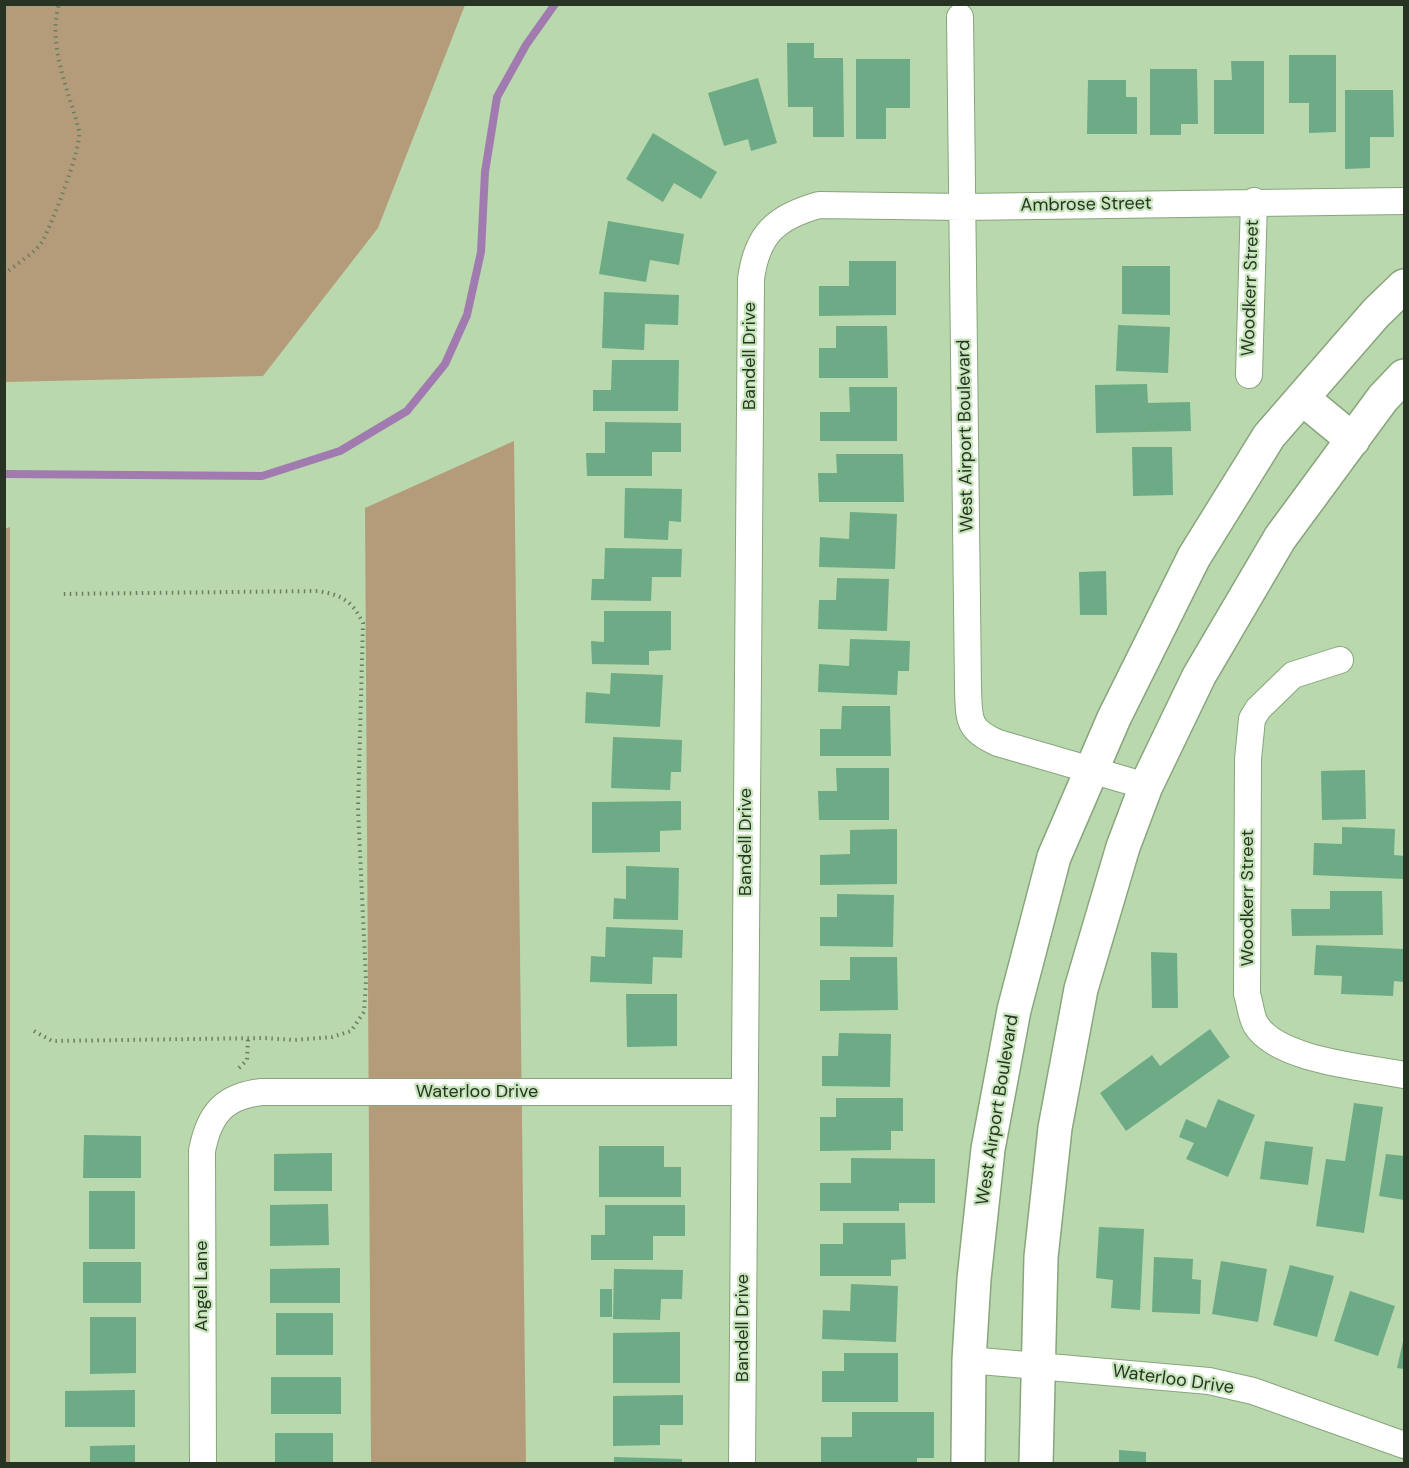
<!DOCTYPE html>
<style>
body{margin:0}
#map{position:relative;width:1409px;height:1468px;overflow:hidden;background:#b9d8ad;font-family:"DM Sans",sans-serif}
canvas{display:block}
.frame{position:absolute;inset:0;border:6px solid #283423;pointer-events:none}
</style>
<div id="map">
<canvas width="1409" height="1468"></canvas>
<div class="frame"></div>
</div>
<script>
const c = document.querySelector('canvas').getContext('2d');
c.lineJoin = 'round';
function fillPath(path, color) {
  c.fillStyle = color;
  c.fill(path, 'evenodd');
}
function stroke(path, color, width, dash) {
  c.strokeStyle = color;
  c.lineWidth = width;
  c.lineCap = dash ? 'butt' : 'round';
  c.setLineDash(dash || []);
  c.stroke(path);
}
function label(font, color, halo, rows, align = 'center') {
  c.font = font + ' "DM Sans",sans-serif';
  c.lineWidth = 4.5;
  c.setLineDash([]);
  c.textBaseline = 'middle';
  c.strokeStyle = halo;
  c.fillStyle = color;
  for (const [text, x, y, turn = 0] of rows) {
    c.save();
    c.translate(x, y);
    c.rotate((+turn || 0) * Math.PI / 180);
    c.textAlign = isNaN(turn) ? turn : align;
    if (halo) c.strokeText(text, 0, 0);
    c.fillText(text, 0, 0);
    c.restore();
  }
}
fillPath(new Path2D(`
 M4,5L5,4L465,5L378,228L263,376L5,382Z
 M514,441L526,1463H371L365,508Z
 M10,527V1463L5,1464L4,529Z`), '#b49c7a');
stroke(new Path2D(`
 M4,474L262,476L340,451L407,411L445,364L467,315L481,252L485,172L497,97L526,45L555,4`), '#a17baf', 8);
fillPath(new Path2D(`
 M787,43H814V58H843L844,137H813V107H788Z
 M1289,55H1336V132L1309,133V103H1289Z
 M856,59H910V108H886V139H856Z
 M1231,61H1264V134H1214V80H1232Z
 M1150,69H1197L1198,124H1181V135H1150Z
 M758,78L777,143L751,151L748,139L724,146L708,93Z
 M1088,80H1126V97H1137V134H1087Z
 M1345,90H1393L1394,137H1370V168L1345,169Z
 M653,133L717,172L701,199L674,183L663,202L626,179Z
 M608,221L684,234L679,265L650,260L646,282L599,274Z
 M849,261H896V315L819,316V286H849Z
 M1122,266H1170V315L1122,314Z
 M604,292L679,295L678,325L645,324L644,350L602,348Z
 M1118,325L1170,327L1168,373L1116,371Z
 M836,326H887L888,378H819V348H836Z
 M612,360H679L678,411H593V390H611Z
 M1147,384L1148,403L1190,402L1191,431L1096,433L1095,385Z
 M849,387H897V441H820V412H850Z
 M605,422L681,423V452H652V476H587L586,453H605Z
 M1132,447H1172L1173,495L1133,496Z
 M836,454H903L904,502H819L818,473H837Z
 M625,488L682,489L681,522L669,521L668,540L624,538Z
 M850,512L897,514L895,569L819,567L820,537L849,539Z
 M605,548L682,549L681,577H652L651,601L591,600L592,579H604Z
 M1106,571L1107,615H1080L1079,572Z
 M837,578L889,579L887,631L818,629L819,600H836Z
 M604,611H671V650L649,651V665L592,664L591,641L604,642Z
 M850,639L910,641L909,671H898L897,695L818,692L819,664L849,666Z
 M611,673L663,675L660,727L585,723L586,692L610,694Z
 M842,706H890L891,756H820V729H841Z
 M613,737L682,740L681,772H671L670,790L611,788Z
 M836,768H889V820H819L818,791H837Z
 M1365,770L1366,819L1322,820L1321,771Z
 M681,801V830L660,831V852L592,853V802Z
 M1342,827L1395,829L1394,855L1404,856V879L1313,875L1314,843L1342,844Z
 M897,829V884L820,885V855L850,854V830Z
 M626,866L679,868L678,920L613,919L614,898L626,899Z
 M1330,891H1382L1383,935L1292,936L1291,909H1330Z
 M837,894L894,895L893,947L820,946V917H837Z
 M606,927L683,930L682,958L653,957L652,984L590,982L591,956L605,957Z
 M1316,945L1404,949V982L1394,981L1393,996L1341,994L1342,976L1314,975Z
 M1151,952L1177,953L1178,1008H1152Z
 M850,957H897L898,1010L820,1011V980H850Z
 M626,994H677V1046L627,1047Z
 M1210,1029L1230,1057L1126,1131L1100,1093L1152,1055L1160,1066Z
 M839,1033L891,1034L890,1087L822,1086V1056H838Z
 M836,1098H903V1131H891V1150L820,1151V1117H836Z
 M1218,1099L1255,1115L1228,1177L1186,1159L1194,1143L1179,1137L1186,1119L1206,1128Z
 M1354,1103L1383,1107L1364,1233L1316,1226L1326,1159L1345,1161Z
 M84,1135L141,1136V1178H83Z
 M1265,1141L1313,1147L1308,1185L1260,1179Z
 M599,1146H664V1167H681V1197H599Z
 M332,1153V1191H274V1154Z
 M1386,1154L1404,1156V1200L1379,1196Z
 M851,1158L935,1159V1203H899V1211H820V1183H851Z
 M89,1191H135V1249H89Z
 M328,1204L329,1245L270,1246V1205Z
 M605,1205H685V1236H653V1260H591V1235H605Z
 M843,1223H905L906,1259L891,1260V1276H820V1244H843Z
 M1099,1227L1144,1229L1140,1310L1111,1308L1113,1280L1096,1278Z
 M1154,1257L1193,1259L1192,1279L1201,1280L1200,1314L1152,1312Z
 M1221,1261L1267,1269L1258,1322L1212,1314Z
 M83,1262H141V1303H83Z
 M1290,1265L1334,1276L1317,1337L1273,1325Z
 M340,1268V1303H270V1269Z
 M614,1269L683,1270L682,1299H661L660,1320L613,1319Z
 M851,1284L898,1286L896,1342L822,1339L823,1310L850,1311Z
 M600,1289H612V1317H600Z
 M1350,1291L1395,1306L1378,1356L1334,1341Z
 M276,1313H333V1355H276Z
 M90,1317H136V1373L90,1374Z
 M680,1332V1383H613V1333Z
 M1404,1337V1369L1397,1368Z
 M844,1353H898V1402H822V1371H844Z
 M271,1377H341V1414H271Z
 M135,1390V1427H65V1391Z
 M683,1395V1425H660V1445L613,1446V1396Z
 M852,1412H934V1458H917V1464H821V1437H852Z
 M275,1433H333V1464H275Z
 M135,1445V1464H90V1446Z
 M1119,1450L1146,1452V1464H1119Z
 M614,1457L682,1459V1464H614Z`), '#6cab85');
const street = new Path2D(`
 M960,17L968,688C969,719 967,730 998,743L1146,786
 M1249,375L1254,201
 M1340,660L1293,675L1258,709L1252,719L1248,759L1247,994C1250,1003 1251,1017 1256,1025C1279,1061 1365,1067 1404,1075
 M969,1360L1209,1381L1253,1391L1404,1445
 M203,1464L202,1151C209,1114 224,1096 262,1092H744
 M742,1464L751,279C757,234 776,217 819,205L963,207L1404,201`);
const secondary = new Path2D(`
 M1302,398L1353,440
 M968,1464L969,1360L974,1279L988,1149L1014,1010L1054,857L1114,718L1194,557L1269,436L1376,313L1404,286
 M1036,1464L1041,1257L1055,1128L1081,989L1123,847L1146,786L1199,676L1280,538L1383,398L1404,376`);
stroke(street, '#88a57c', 28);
stroke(secondary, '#88a57c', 36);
stroke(new Path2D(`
 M4,274C16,264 36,253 43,240C52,223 82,148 79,131C69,89 47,48 59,4
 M34,1031L52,1041L265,1038L294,1040L332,1037L351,1031L364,1012L366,981L358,809L363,623C352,601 342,595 318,591L60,594
 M239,1068L247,1060L248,1039`), '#6a7f62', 4, [1.5, 4.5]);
stroke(street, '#fff', 26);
stroke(secondary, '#fff', 33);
label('18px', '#283423', '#c6e5ba', [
 ["Ambrose Street",1086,205,-1],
 ["Woodkerr Street",1251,288,-88],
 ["Bandell Drive",750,356,-90],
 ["West Airport Boulevard",966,436,-91],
 ["Bandell Drive",746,842,-90],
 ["Woodkerr Street",1248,898,-90],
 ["Waterloo Drive",477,1092],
 ["West Airport Boulevard",998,1110,-81],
 ["Angel Lane",202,1286,-90],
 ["Bandell Drive",743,1328,-90],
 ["Waterloo Drive",1173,1380,8]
]);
</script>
